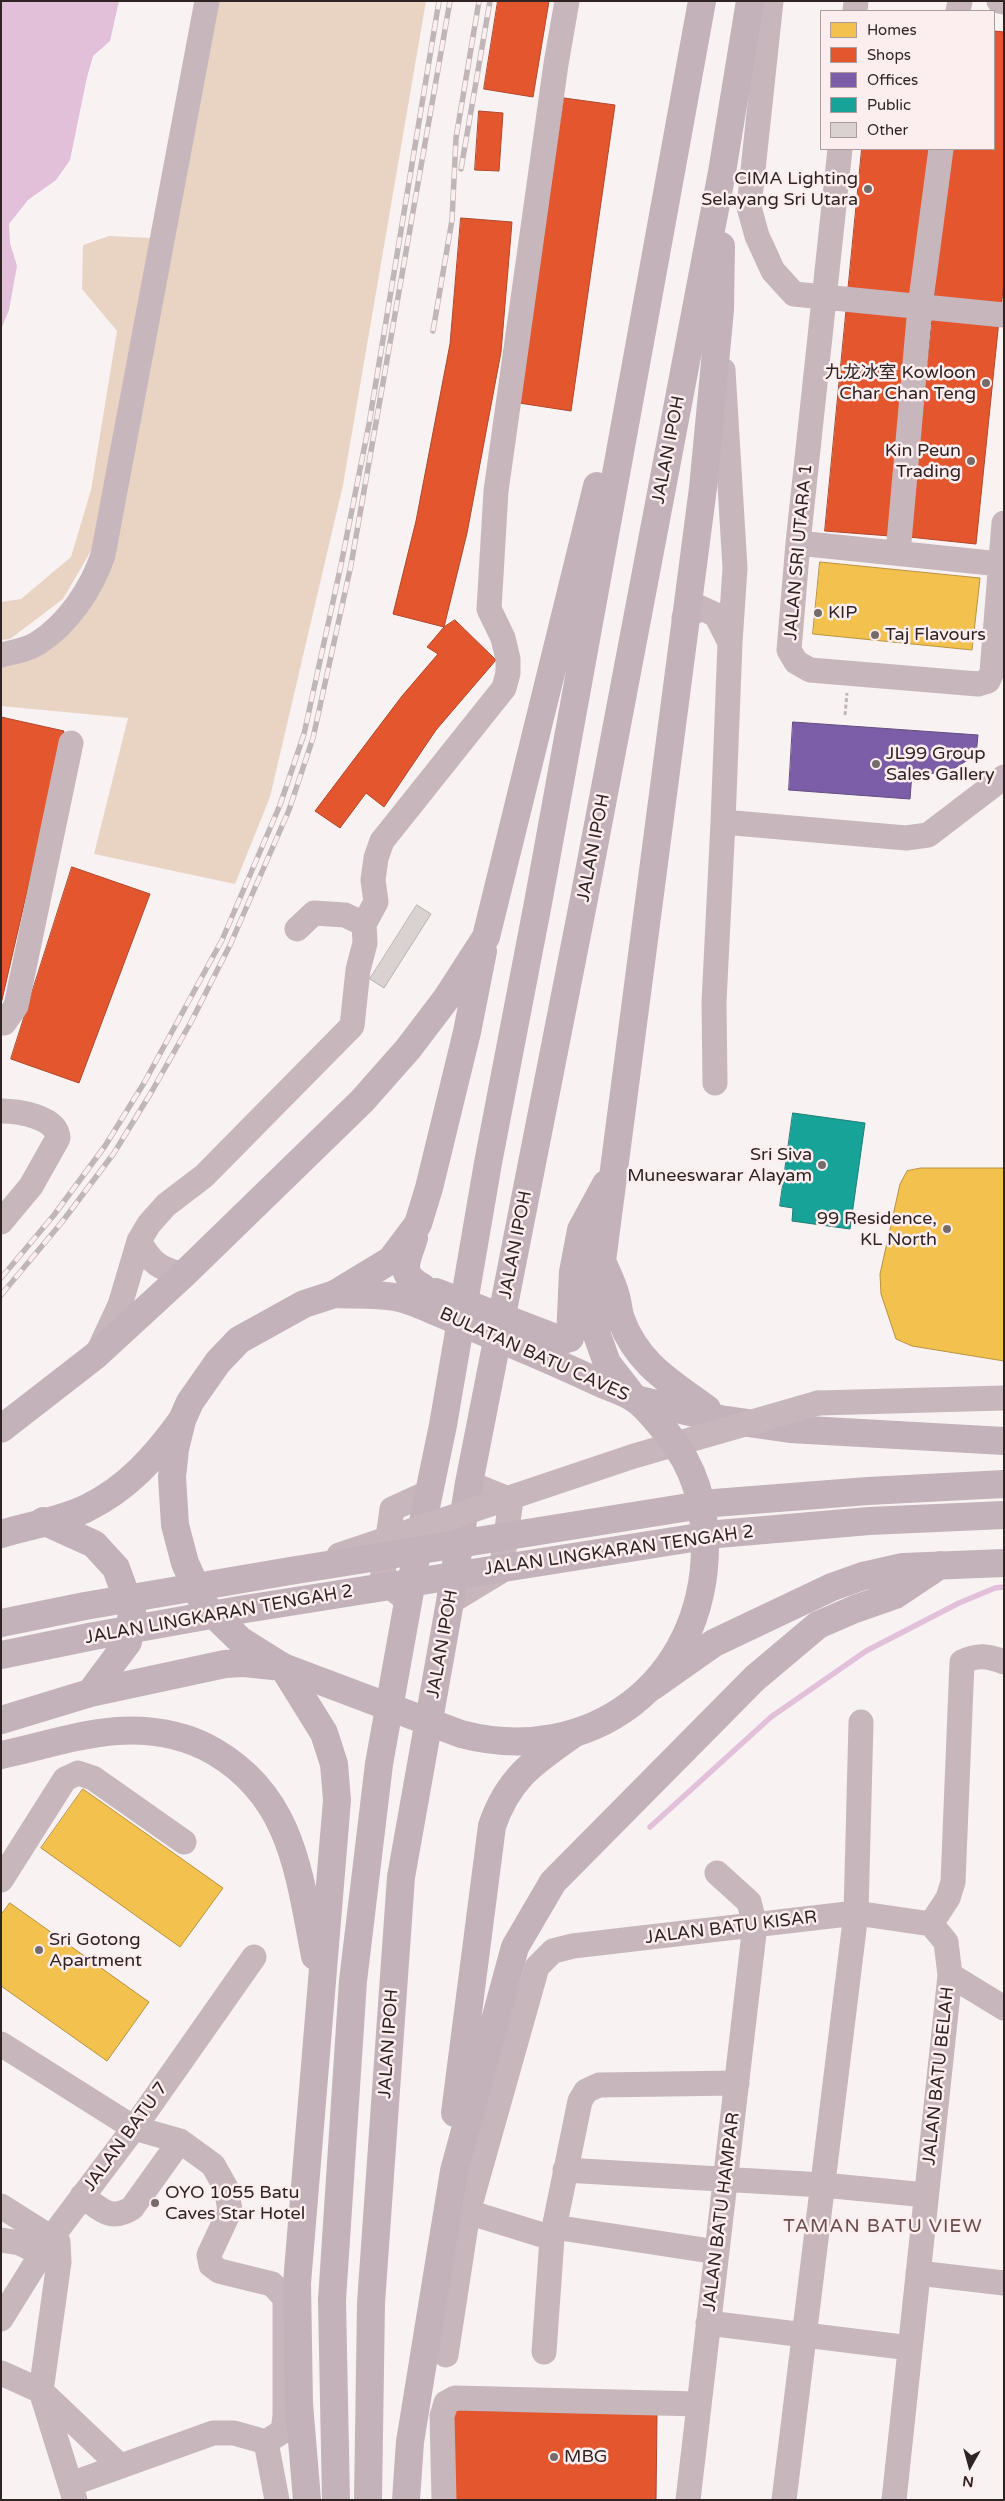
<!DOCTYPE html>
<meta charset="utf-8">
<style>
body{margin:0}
#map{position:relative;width:1005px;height:2501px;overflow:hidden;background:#f8f2f2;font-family:"Varela Round",sans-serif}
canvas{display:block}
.frame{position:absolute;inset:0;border:2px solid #2f2323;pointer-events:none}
.legend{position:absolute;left:820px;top:10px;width:175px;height:140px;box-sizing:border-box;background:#fceeee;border:1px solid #aa9d9d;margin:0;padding:6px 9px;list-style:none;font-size:15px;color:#2f2323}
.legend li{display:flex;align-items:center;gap:10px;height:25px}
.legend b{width:25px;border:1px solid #aa9d9d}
.north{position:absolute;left:945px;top:2441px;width:50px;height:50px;-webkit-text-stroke:4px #fceeee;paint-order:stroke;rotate:187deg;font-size:14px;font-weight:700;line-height:20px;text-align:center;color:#2f2323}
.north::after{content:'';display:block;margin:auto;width:18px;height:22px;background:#2f2323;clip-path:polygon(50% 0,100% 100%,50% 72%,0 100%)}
</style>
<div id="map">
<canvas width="1005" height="2501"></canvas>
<div class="frame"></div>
<ul class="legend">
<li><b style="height:14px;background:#f2c14e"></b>Homes</li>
<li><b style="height:14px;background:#e4572e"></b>Shops</li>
<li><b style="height:14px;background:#7b5ea7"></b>Offices</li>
<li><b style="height:14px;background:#17a398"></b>Public</li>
<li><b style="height:14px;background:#dad2d0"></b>Other</li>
</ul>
<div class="north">N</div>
</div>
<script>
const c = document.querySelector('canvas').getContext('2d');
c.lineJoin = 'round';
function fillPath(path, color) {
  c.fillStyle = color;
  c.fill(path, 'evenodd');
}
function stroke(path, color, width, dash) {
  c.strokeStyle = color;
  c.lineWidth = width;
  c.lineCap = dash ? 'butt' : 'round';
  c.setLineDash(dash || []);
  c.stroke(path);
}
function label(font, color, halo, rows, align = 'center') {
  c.font = font + ' "Varela Round","Noto Sans SC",sans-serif';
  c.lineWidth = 5;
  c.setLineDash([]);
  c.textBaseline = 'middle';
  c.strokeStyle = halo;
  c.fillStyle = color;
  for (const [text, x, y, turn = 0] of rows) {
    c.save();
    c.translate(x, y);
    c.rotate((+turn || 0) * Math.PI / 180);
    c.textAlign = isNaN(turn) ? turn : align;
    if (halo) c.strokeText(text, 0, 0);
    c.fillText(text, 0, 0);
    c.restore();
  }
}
fillPath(new Path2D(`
 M218,1H426L343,485L270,797L235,884L94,854L128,718L1,706V664L109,567Z
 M109,236L151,238L99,537L63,599L10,639L1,640V602L21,599L71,557L91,490L117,331L82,289L83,245Z`), '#e9d4c4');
fillPath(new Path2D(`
 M1,1H119L110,41L93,56L87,77L70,160L56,180L28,200L9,224L10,243L17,266L9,310L1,329Z`), '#e2c0da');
const homes = new Path2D(`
 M820,562L980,578L972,650L813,634Z
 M921,1168H1004V1361L912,1346L896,1339L881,1294L880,1274L900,1184L907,1171Z
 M83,1789L223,1888L180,1947L41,1848Z
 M10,1903L149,2002L107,2061L1,1986V1915Z`);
fillPath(homes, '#f2c14e');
stroke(homes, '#b89241', 1);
const shops = new Path2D(`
 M498,1H549L533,97L484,89Z
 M994,31L1004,32V281L1001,309L933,304L949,149H994Z
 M564,98L615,105L571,411L519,403Z
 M479,111L503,113L499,171L475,170Z
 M862,149H930L914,299L848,292Z
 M461,218L512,222L501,352L467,533L444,627L393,614L416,521L450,344Z
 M847,304L913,309L890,536L825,531Z
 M933,313L999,320L976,544L909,537Z
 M455,620L496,660L436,730L384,807L366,793L340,828L315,811L402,696L438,654L427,647L444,627Z
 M1,717L64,731L1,1004Z
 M72,867L150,894L79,1083L11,1059Z
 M453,2410L657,2414L656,2500H451Z`);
fillPath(shops, '#e4572e');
stroke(shops, '#ae472b', 1);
const offices = new Path2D(`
 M793,722L978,735L976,755L945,774L912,772L910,799L789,790Z`);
fillPath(offices, '#7b5ea7');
stroke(offices, '#644c7f', 1);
const public = new Path2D(`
 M793,1113L865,1123L850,1229L792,1221L793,1208L780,1206Z`);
fillPath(public, '#17a398');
stroke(public, '#1e7d75', 1);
stroke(new Path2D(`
 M650,1827L771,1717L866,1651L959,1603L995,1588L1004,1587`), '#e2c0da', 5.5);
const building = new Path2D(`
 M417,905L431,914L384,988L370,979Z`);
fillPath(building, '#dad2d0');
stroke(building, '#b9b1af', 1);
stroke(new Path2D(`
 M845,715L847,693`), '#c0b5b8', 3, [4, 2.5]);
stroke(new Path2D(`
 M771,1L749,207L757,236L773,271L794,294L1004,315
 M999,1L1004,2
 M855,11L856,1
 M958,11L960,1
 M840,149L798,543L789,650L796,662L810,670L978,684L988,681L992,672L1004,523
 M798,543L1000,564
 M898,553L920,307L941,149
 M684,618L701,608L716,615L730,643L735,568L723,370
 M730,643L723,822L906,838L928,835L1004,777
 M1,655C14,652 27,650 38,643C68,624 92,588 103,555L207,1
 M364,924L376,902L373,880L376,858L382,841L504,688L508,673V659L503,638L489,609L496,491L556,64L567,1
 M4,1023L16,1006L71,743
 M715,1083L714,1002L723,822
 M1,1111C19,1111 57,1117 58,1138L31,1186L1,1222
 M139,1241C151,1263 159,1268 183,1275
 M99,1350L120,1305L139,1241L149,1224L166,1205L204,1176L352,1026L358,970L365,943L364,924L345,915L314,913L297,929
 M818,1403L1004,1398
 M403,1597L382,1580L392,1509L429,1492
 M450,1602L501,1571L511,1500L469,1483
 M1,1880L65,1779L78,1773L93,1778L184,1842
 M931,1924L948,1898L953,1882L962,1662C978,1654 988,1656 1004,1662
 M950,1975L1004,2008
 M1,2044L134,2128L180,2141L213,2165L226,2188L230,2210L209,2255L211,2265L219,2271L272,2284L285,2298V2416L283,2431L266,2442
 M565,2170L823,2185L926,2195
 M82,2196C101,2209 110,2222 132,2208L180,2141
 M1,2206L58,2242L59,2262L41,2391L75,2500
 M554,2227L717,2252
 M552,2238L468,2212L537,1967L553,1951L573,1946L856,1913L931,1924
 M1,2240L20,2243L42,2254
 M918,2273L1004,2283
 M1,2319L52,2237L134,2128L254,1957
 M708,2323L910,2348
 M544,2352L552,2238L580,2101L586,2091L599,2085L737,2083
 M446,2355L468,2212
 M1,2373L41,2391L120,2466
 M71,2484L213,2433H234L266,2442L277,2500
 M444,2500L442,2416L446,2403L455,2398L699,2404
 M688,2500L755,1925L749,1902L717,1873
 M784,2500L856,1913L861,1722
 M894,2500L950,1975L946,1942L931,1924`), '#c7b7bc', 25);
stroke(new Path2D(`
 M721,246L720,310L703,488L602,1261L592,1295L597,1335L607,1363L635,1399L720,1419L790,1429L1004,1441
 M414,1238C407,1261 397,1273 422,1287
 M602,1261C606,1271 612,1282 615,1293C618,1301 618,1311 621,1319C637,1364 672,1383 707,1409
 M335,1294L391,1260L418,1224L429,1188L467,1032L483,951
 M556,1338L563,1340L570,1338L573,1272L581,1230L606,1184
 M1,1429L95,1356L183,1275L362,1101L408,1049L446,999L486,937L597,486
 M43,1521L94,1544L116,1568L132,1612L128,1642L90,1693
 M1,1534C27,1526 64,1520 87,1508C128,1488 156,1456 182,1420
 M653,1686L714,1643L832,1587L863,1576L903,1567L1004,1563
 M1,1720L90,1693L225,1664L244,1663L283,1667L324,1733L334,1764L337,1800L297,2283L299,2404L307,2500
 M1,1755C39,1747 78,1734 117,1731C151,1729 186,1735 215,1752C293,1798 299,1875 315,1956
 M455,2113L492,1826C508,1779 533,1762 572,1735
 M336,2500L332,2300L353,1981L379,1764L419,1541L443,1425L488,1163L538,903L702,1
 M368,2500L371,2303L401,1877L450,1602L469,1483L582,909L722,172L750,1
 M406,2500L410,2442L454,2171L515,1947L553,1882L755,1678L818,1625L855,1609L895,1595L940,1565`), '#c3b2b9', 28);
const rail = new Path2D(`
 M461,169L490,1
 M433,331L452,220L456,138L479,1
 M1,1278L54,1215L105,1146L144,1083L222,940L280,805L304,734L341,565L369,424L439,1
 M1,1295L62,1222L114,1153L152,1091L191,1022L230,945L289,810L313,738L351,565L450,1`);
stroke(rail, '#c0b6b8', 5.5);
stroke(rail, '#fceeee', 4, [11]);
stroke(new Path2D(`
 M339,1555L634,1456L818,1403`), '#c7b7bc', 25);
stroke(new Path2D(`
 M436,1292L556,1338
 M335,1294C355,1295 376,1294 395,1297C410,1299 425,1307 439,1313C464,1324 489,1334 514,1345C543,1357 572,1370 600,1383C611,1388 625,1392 635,1399C647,1407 658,1422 667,1433C695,1468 705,1503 705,1548C704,1682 590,1768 461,1734L283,1667L240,1640L204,1605L185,1563L175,1525L172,1477L175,1449L182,1420L190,1402L218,1362L239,1340L304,1304Z
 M1,1623L85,1606L290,1571L714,1503L868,1491L1004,1484
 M1,1655L94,1636L239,1610L718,1534L869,1521L1004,1515`), '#c3b2b9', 28);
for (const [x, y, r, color] of [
 [868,189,5,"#756b6b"],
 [986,383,5,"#756b6b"],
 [971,461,5,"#756b6b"],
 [818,613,5,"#756b6b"],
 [875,635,5,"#756b6b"],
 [876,764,5,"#756b6b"],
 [822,1165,5,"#756b6b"],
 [947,1229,5,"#756b6b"],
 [39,1950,5,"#756b6b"],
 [155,2203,5,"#756b6b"],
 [554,2457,5,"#756b6b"]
]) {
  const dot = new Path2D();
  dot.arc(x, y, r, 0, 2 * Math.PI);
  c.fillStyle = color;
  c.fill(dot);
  stroke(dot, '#fceeee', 2);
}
label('18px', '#2f2323', '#fceeee', [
 ["CIMA Lighting",858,179,"right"],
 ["Selayang Sri Utara",858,200,"right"],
 ["九龙冰室 Kowloon",976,373,"right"],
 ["Char Chan Teng",976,394,"right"],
 ["Kin Peun",961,451,"right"],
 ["Trading",961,472,"right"],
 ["KIP",828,613],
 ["Taj Flavours",885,635],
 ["JL99 Group",886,754],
 ["Sales Gallery",886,775],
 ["Sri Siva",812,1155,"right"],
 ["Muneeswarar Alayam",812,1176,"right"],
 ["99 Residence,",937,1219,"right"],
 ["KL North",937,1240,"right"],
 ["Sri Gotong",49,1940],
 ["Apartment",49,1961],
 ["OYO 1055 Batu",165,2193],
 ["Caves Star Hotel",165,2214],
 ["MBG",564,2457]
], 'left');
label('18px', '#2f2323', '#fceeee', [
 ["JALAN IPOH",669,450,-79],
 ["JALAN SRI UTARA 1",799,552,-85],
 ["JALAN IPOH",594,848,-79],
 ["JALAN IPOH",516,1245,-79],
 ["BULATAN BATU CAVES",534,1355,24],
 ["JALAN LINGKARAN TENGAH 2",619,1551,-8],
 ["JALAN LINGKARAN TENGAH 2",219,1615,-10],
 ["JALAN IPOH",443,1644,-80],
 ["JALAN BATU KISAR",731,1928,-7],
 ["JALAN IPOH",389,2044,-86],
 ["JALAN BATU BELAH",939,2076,-84],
 ["JALAN BATU 7",126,2137,-54],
 ["JALAN BATU HAMPAR",722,2212,-83]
]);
c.letterSpacing = '1px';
label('19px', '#6a4e4e', '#fceeee', [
 ["TAMAN BATU VIEW",883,2227]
]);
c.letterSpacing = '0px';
</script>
